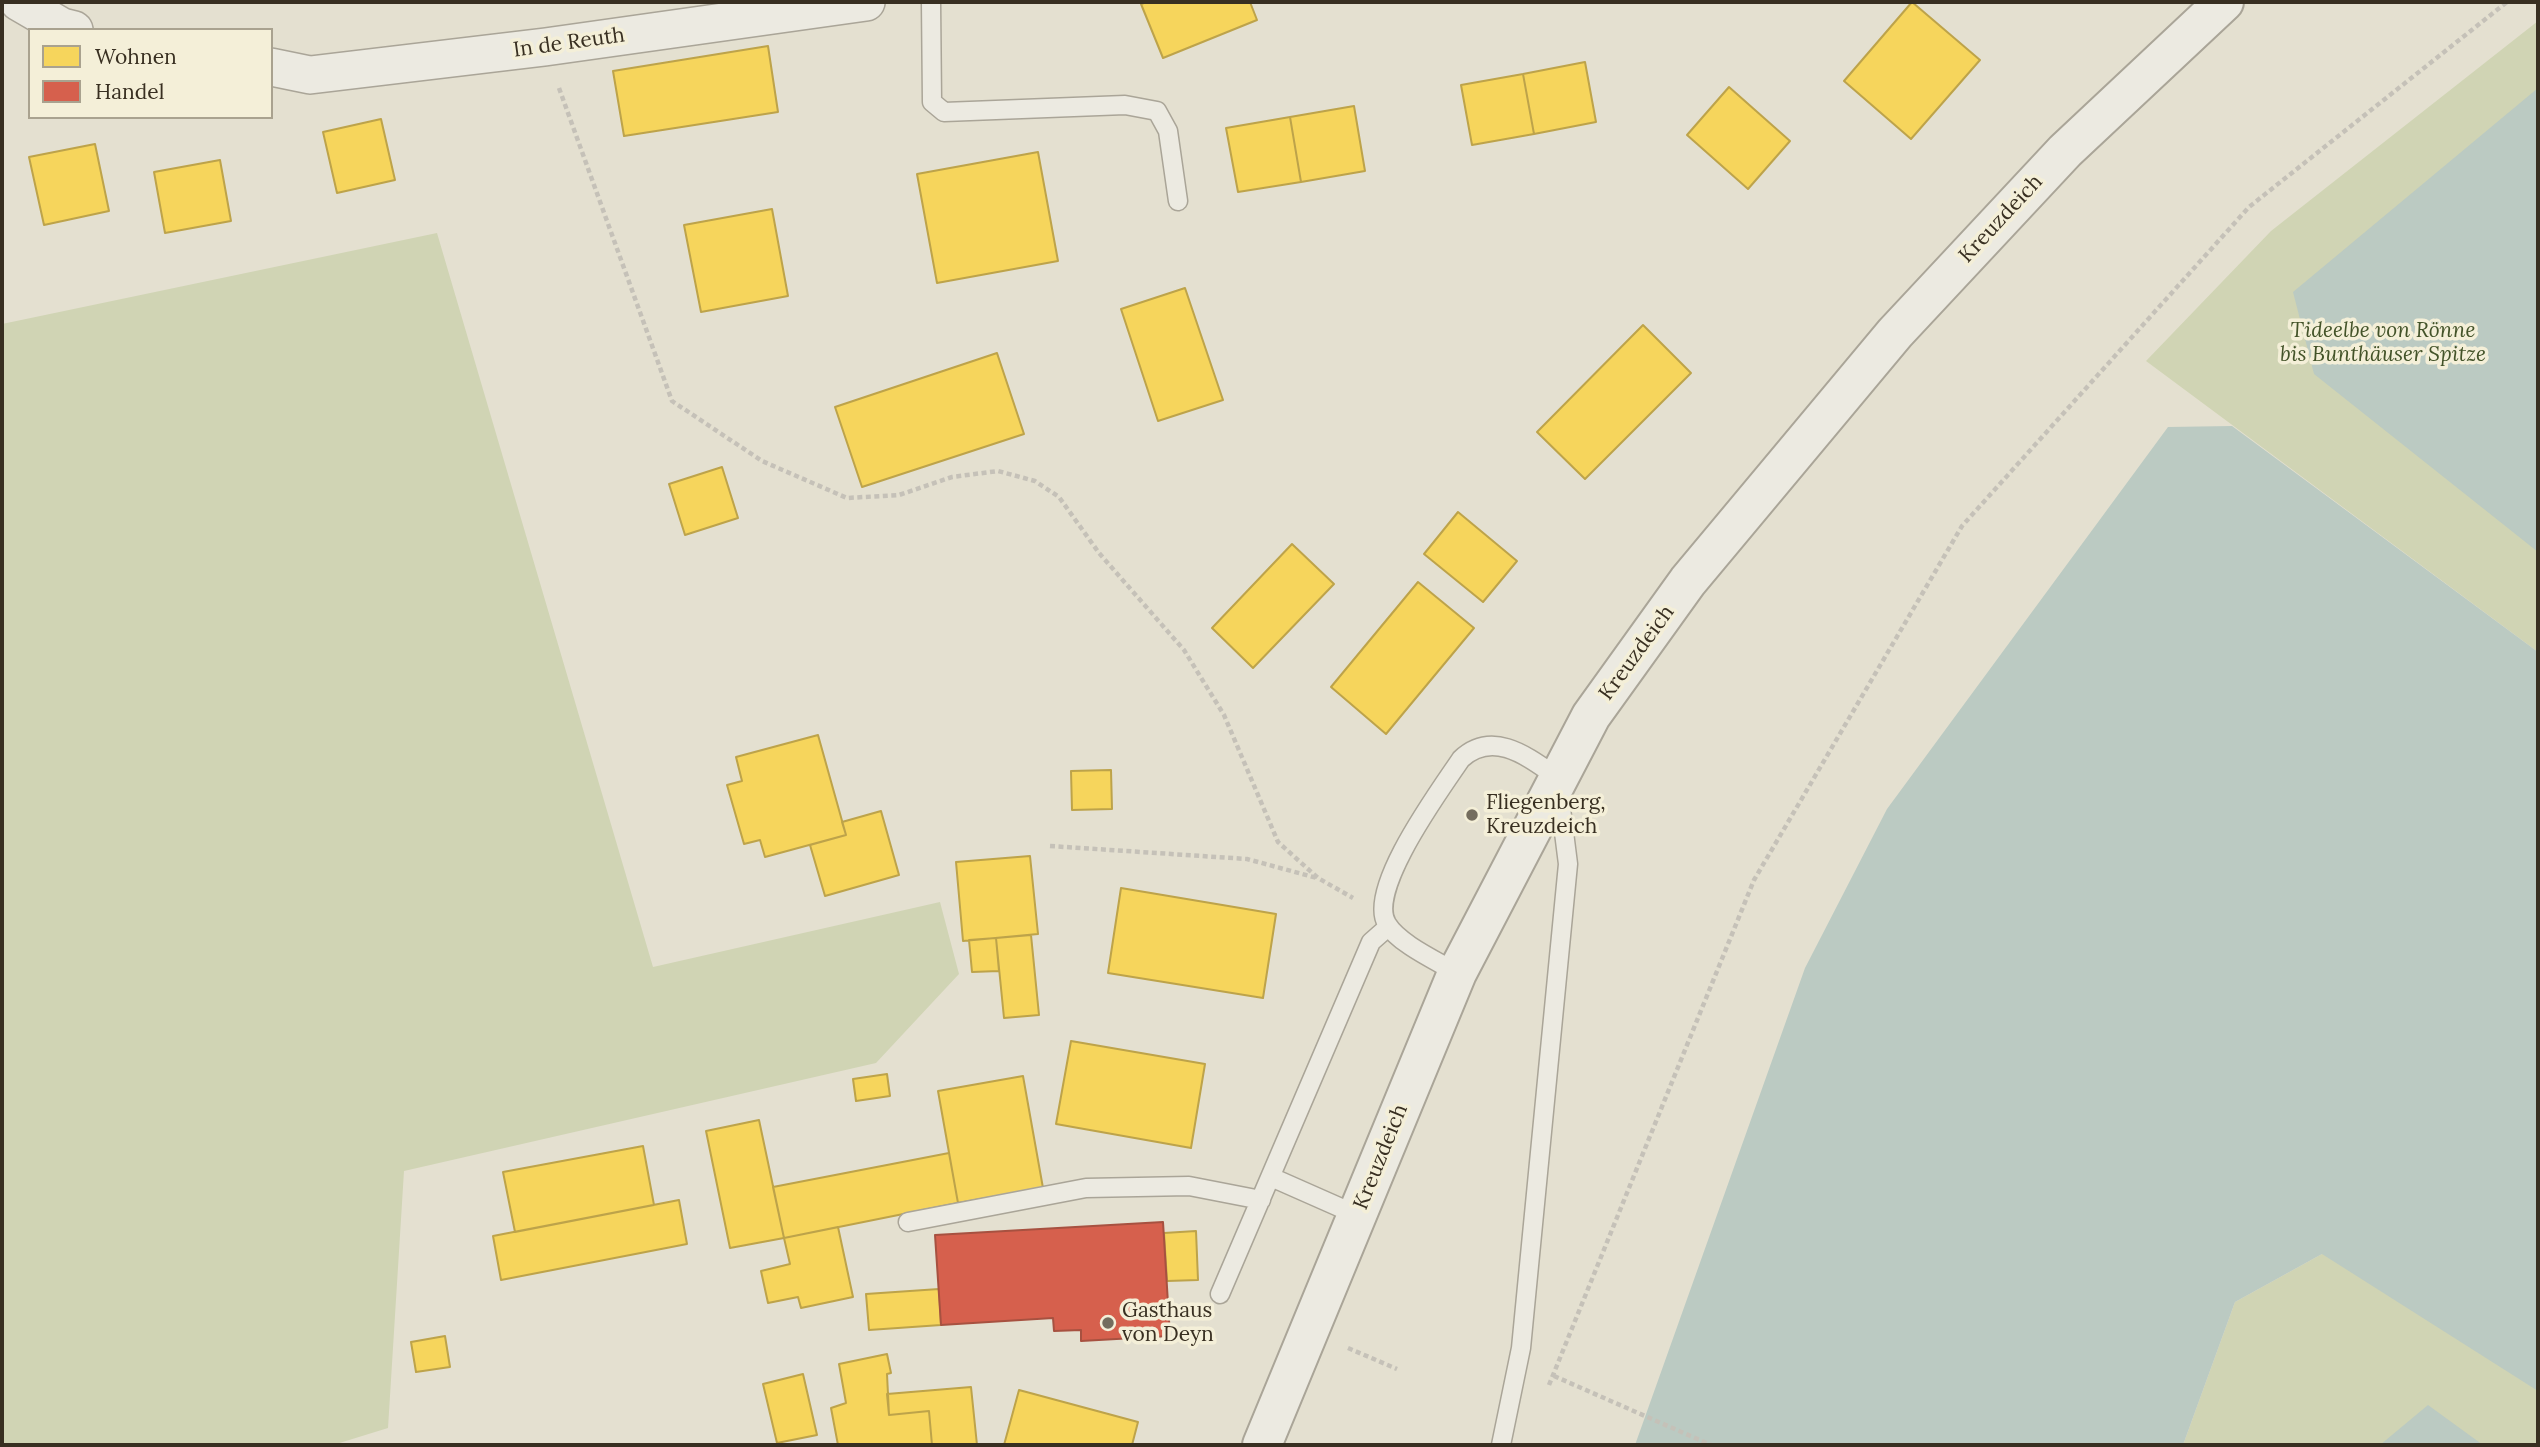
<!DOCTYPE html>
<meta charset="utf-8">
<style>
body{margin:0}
#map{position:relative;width:2540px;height:1447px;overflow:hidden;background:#e4e0d0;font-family:Lora,serif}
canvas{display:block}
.frame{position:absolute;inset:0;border:4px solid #382f21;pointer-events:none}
.legend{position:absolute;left:28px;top:28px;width:245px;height:91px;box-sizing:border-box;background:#f4efd8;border:2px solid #a9a28f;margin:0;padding:9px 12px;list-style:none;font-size:21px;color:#382f21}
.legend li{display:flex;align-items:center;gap:14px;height:35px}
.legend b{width:35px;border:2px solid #a9a28f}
</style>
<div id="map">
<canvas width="2540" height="1447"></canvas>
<div class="frame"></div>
<ul class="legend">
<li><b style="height:19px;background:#f6d55c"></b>Wohnen</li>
<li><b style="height:19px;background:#d6604d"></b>Handel</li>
</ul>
</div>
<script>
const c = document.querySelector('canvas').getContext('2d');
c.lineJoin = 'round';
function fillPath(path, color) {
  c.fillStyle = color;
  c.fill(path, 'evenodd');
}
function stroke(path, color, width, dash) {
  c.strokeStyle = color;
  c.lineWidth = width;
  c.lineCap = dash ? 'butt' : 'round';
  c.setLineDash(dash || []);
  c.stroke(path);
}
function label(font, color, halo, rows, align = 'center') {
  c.font = font + ' Lora,serif';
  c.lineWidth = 7;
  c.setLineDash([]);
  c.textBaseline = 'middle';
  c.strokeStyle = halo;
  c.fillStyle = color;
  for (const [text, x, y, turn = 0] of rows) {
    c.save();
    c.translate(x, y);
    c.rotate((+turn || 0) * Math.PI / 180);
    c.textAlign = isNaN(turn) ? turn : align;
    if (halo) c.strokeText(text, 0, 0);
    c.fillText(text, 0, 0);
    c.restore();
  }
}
fillPath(new Path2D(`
 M2538,21V652L2146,361L2271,231Z
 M437,233L653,967L940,902L959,974L876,1063L404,1171L388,1428L333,1445H2V324Z
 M2538,817V1445H2183L2235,1302L2322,1254Z`), '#d0d4b4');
fillPath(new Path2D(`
 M2538,88V552L2314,374L2293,292Z
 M2232,426L2538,652V1391L2322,1254L2235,1302L2183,1445H1635L1805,968L1887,809L2168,427Z
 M2428,1405L2483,1445H2380Z`), '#bbcac2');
const homes = new Path2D(`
 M1147,2H1250L1257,20L1163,58L1141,4Z
 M1912,2L1980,60L1911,139L1844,81Z
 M768,46L778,112L624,136L613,71Z
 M1585,62L1596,122L1534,134L1523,74Z
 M1523,74L1534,134L1472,145L1461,85Z
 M1729,87L1790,141L1748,189L1687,135Z
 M1354,106L1365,171L1301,182L1290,117Z
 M1290,117L1301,182L1238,192L1226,128Z
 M381,119L395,180L337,193L323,132Z
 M95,144L109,211L44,225L29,157Z
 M1038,152L1058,261L937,283L917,174Z
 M220,160L231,221L165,233L154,172Z
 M772,209L788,296L701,312L684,225Z
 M1185,288L1223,400L1158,421L1121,309Z
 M1643,325L1691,373L1585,479L1537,432Z
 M997,353L1024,434L862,487L835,407Z
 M722,467L738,518L685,535L669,484Z
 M1458,512L1517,561L1483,602L1424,554Z
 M1292,544L1334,584L1253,668L1212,628Z
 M1418,582L1474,628L1386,734L1331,687Z
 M818,735L846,835L765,857L760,840L744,844L727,785L742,781L736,757Z
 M1111,770L1112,809L1072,810L1071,771Z
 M881,811L899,875L825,896L810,845L846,835L842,822Z
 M1030,856L1038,934L963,941L956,862Z
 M1121,888L1276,914L1263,998L1108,973Z
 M1031,935L1039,1015L1004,1018L996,938Z
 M996,938L999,971L972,972L969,940Z
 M1071,1041L1205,1064L1191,1148L1056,1124Z
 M887,1074L890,1096L856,1101L853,1079Z
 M1023,1076L1043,1188L958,1203L938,1091Z
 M759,1120L784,1238L730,1248L706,1131Z
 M643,1146L654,1205L515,1232L503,1172Z
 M949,1153L958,1203L784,1238L773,1187Z
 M679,1200L687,1244L501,1280L493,1236Z
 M838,1227L853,1297L801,1308L798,1297L768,1303L761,1271L790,1264L784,1238Z
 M1196,1231L1198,1280L1167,1281L1164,1233Z
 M939,1289L941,1325L869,1330L866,1294Z
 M445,1336L450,1367L416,1372L411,1342Z
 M887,1354L891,1373L887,1374L889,1415L929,1411L932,1445H838L831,1408L846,1403L839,1364Z
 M803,1374L817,1435L777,1443L763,1384Z
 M971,1387L977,1445H932L929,1411L889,1415L887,1394Z
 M1019,1390L1138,1422L1132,1445H1004Z`);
fillPath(homes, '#f6d55c');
stroke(homes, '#bda34a', 2);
const shops = new Path2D(`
 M1163,1222L1170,1336L1081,1341V1330L1054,1331L1053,1318L941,1325L935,1235Z`);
fillPath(shops, '#d6604d');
stroke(shops, '#a75140', 2);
const service = new Path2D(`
 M931,2L932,102L944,112L1125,105L1157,111L1168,131L1178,201
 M1457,973C1437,961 1399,944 1387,924C1366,890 1441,789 1461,759C1493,729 1528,757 1557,777L1568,864L1521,1348L1501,1445
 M1271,1177L1357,1215
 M908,1222L1086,1188L1189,1186L1261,1200
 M1220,1294L1371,942L1388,927`);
const minor = new Path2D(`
 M19,2L62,27L74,30
 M271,67L310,75L545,47L866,2`);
const tertiary = new Path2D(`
 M1262,1445L1457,973L1591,716L1688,581L1895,333L2065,151L2224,2`);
stroke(service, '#aaa598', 21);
stroke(minor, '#aaa598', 40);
stroke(tertiary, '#aaa598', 42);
stroke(new Path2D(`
 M559,88L672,401L762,461L847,498L899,495L952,477L998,471L1035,481L1059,497L1099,553L1184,650L1224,715L1278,842L1318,878L1353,898
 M1050,846L1247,859L1317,878
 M1348,1348L1397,1369
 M1554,1376L1711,1445
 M1549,1385L1754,880L1962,526L2249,207L2507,2`), '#c5c1b8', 4.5, [5, 3.5]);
stroke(service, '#eceae1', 18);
stroke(minor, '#eceae1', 37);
stroke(tertiary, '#eceae1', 38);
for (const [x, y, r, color] of [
 [1472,815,7,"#746d5e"],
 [1108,1323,7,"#746d5e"]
]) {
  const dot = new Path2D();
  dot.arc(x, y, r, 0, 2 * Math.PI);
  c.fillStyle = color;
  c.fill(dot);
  stroke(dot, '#f4efd8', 2.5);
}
label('21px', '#382f21', '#f4efd8', [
 ["In de Reuth",569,43,-8],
 ["Kreuzdeich",2001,219,-47],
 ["Kreuzdeich",1637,653,-54],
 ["Kreuzdeich",1381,1157,-68]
]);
label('italic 21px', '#435329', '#f4efd8', [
 ["Tideelbe von Rönne",2383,331],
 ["bis Bunthäuser Spitze",2383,355]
]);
label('21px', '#382f21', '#f4efd8', [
 ["Fliegenberg,",1486,803],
 ["Kreuzdeich",1486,827],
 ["Gasthaus",1122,1311],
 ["von Deyn",1122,1335]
], 'left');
</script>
